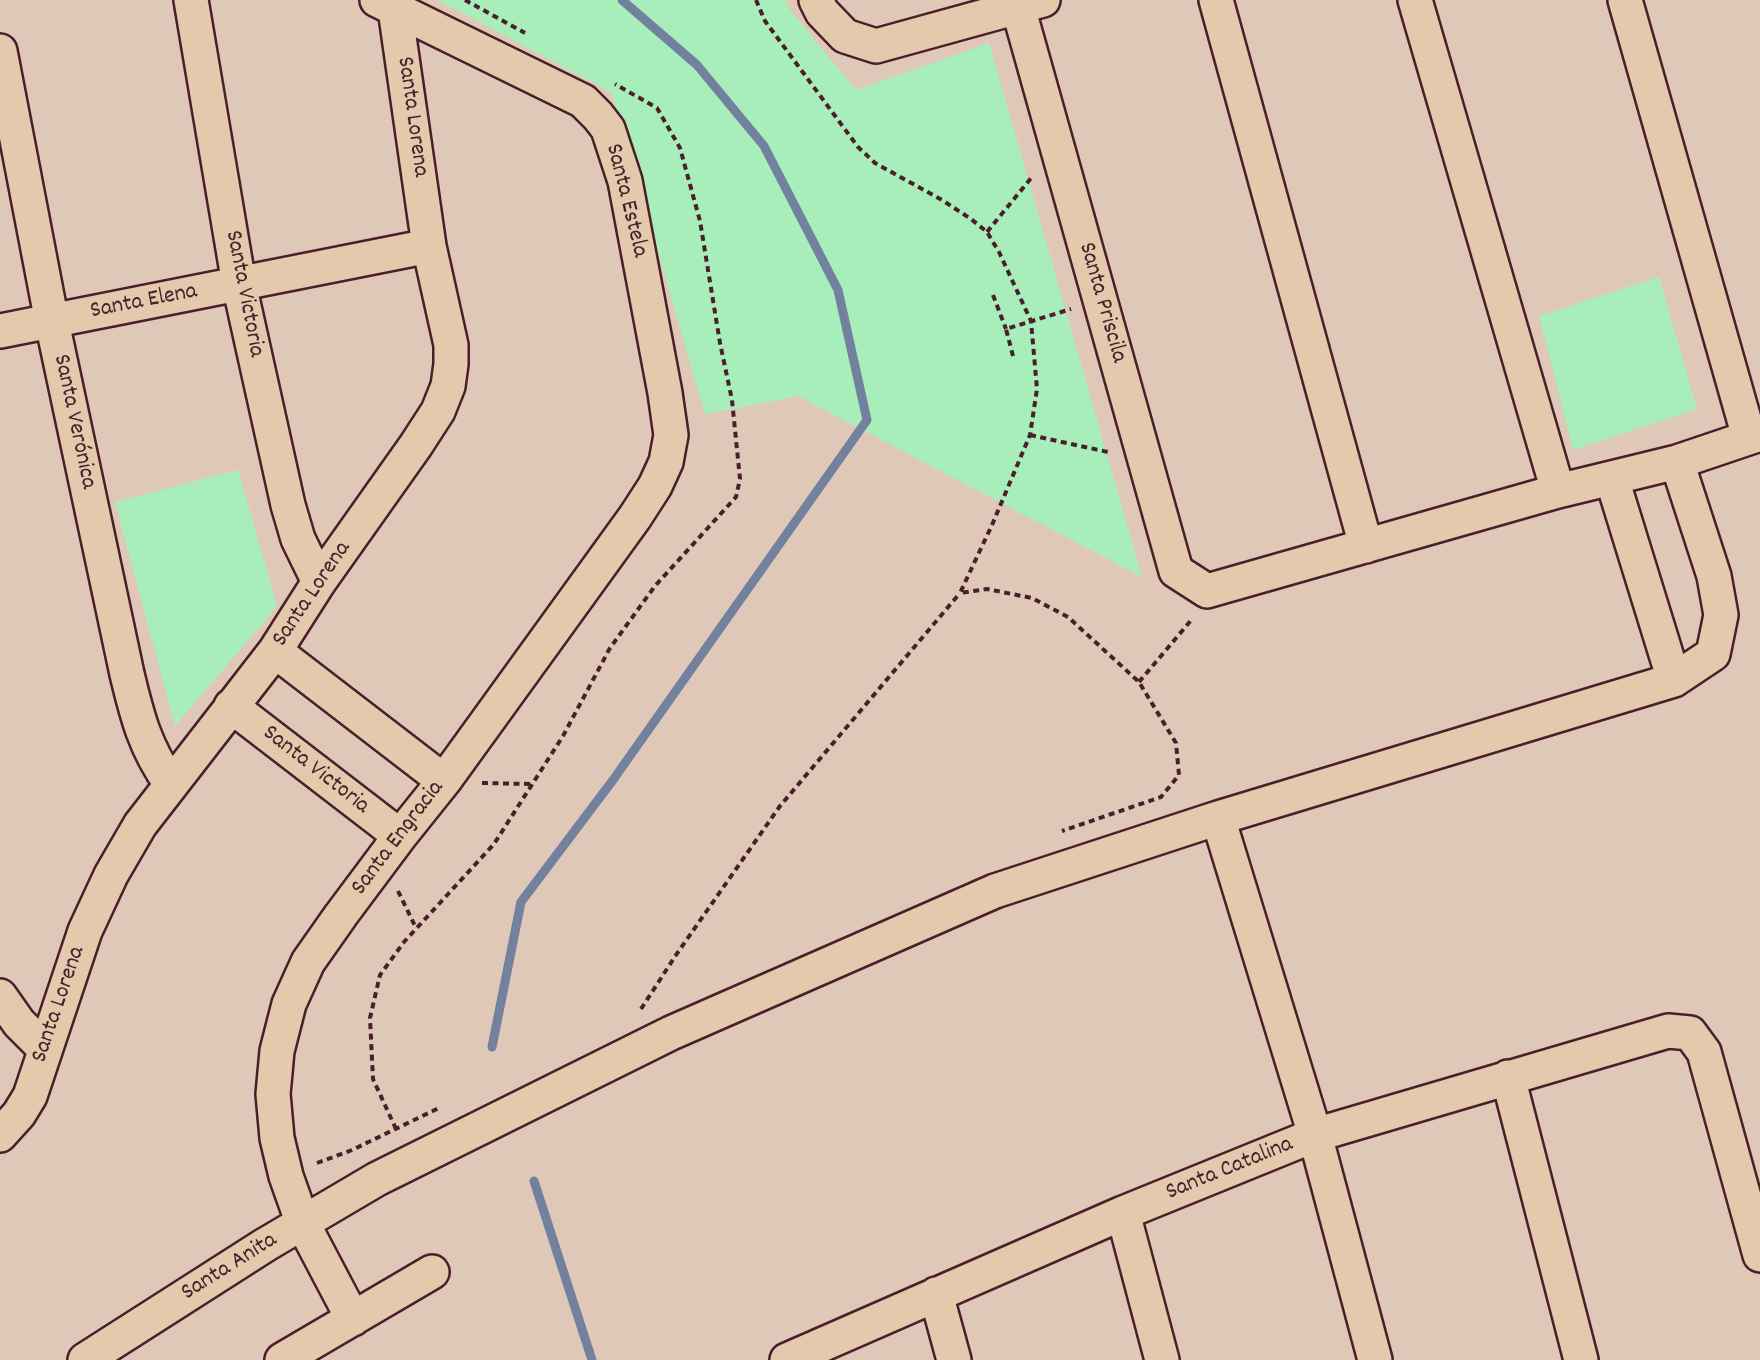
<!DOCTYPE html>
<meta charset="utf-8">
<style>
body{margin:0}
canvas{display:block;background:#e0c8b9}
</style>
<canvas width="1760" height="1360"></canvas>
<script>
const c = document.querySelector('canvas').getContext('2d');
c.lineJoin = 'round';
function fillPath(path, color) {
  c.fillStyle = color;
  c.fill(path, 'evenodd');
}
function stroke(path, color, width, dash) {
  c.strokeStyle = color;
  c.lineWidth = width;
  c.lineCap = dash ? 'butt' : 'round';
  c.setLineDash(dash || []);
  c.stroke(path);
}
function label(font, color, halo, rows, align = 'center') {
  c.font = font + ' Dekko,sans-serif';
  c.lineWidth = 5;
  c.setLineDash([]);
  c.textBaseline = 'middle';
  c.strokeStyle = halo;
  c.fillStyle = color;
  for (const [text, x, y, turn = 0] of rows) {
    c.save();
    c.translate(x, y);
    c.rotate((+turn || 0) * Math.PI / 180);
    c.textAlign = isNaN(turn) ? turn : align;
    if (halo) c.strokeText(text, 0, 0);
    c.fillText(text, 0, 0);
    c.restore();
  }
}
fillPath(new Path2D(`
 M438,0H786L789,9L856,90L989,43L1142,577L798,396L705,414L612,93Z
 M1659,277L1697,409L1573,450L1539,316Z
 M238,470L277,606L175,726L115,502Z`), '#a8eeba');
stroke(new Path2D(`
 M492,1047L521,902L613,780L867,420L838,290L764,146L697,65L622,0
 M534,1181L592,1360`), '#72819e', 9);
const minor = new Path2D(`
 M191,0L239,284L288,505L298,539L319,582
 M816,0L822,12L845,36L876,46L1043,0
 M1016,0L1176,571L1207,591L1558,491L1677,462L1760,434
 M1216,0L1366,546
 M1415,0L1558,491
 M1625,0L1749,437
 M0,51L52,322L127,674C137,716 145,748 171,784
 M0,331L429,246
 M1612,479L1674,680
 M275,651L444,781
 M231,706L400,836
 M1218,818L1315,1135L1375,1360
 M0,996L19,1023L45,1049
 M1508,1077L1581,1360
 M0,1135L19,1114L30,1096L85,931L111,875L140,825L275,651L319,582L416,445L438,411L448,386L451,364V345L429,246L395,9
 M1123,1213L1162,1360
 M936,1294L954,1360
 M353,1319L303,1224L286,1176L277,1138L273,1094L277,1051L289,1004L308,962L341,915L400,836L444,781L635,517L655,486L666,462L671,435L665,393L625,181L608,129L598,116L583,101L377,0
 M85,1360L265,1245L377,1179L671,1033L995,891L1218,818L1674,680L1713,654L1721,615L1714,576L1677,462
 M282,1360L432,1272
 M787,1360L1123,1213L1315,1135L1668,1031L1690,1033L1704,1052L1760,1255`);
stroke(minor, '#4a1f2b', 38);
stroke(new Path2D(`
 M465,0L525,33
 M756,0L765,21L858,147L875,163L942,200L971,219L987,232L999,252L1031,321L1037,389L1030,435L992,525L960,593L987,589L1032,598L1068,617L1139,682L1176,743L1179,775L1161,797L1062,831
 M987,232L1032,177
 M993,295L1006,329
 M1013,356L1006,329L1071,309
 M1030,435L1108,452
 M1139,682L1193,618
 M482,783L532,784
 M398,891L416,928
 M641,1009L676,955L780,806L960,593
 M396,1129L373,1079L370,1018L380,975L404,942L494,844L563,736L610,648L655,586L736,497L740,479L732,400L720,343L700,221L680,148L657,108L615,84
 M317,1163L352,1150L441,1107`), '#4a1f2b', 4, [6, 4.5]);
stroke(minor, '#e3caac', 33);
label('24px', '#4a1f2b', '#e3caac', [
 ["Santa Lorena",411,117,82],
 ["Santa Estela",625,201,76],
 ["Santa Victoria",243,294,79],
 ["Santa Elena",144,303,-11],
 ["Santa Priscila",1101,303,74],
 ["Santa Verónica",73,422,78],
 ["Santa Lorena",313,595,-56],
 ["Santa Victoria",315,771,38],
 ["Santa Engracia",399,839,-53],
 ["Santa Lorena",60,1005,-71],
 ["Santa Catalina",1230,1170,-22],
 ["Santa Anita",230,1268,-32]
]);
</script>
